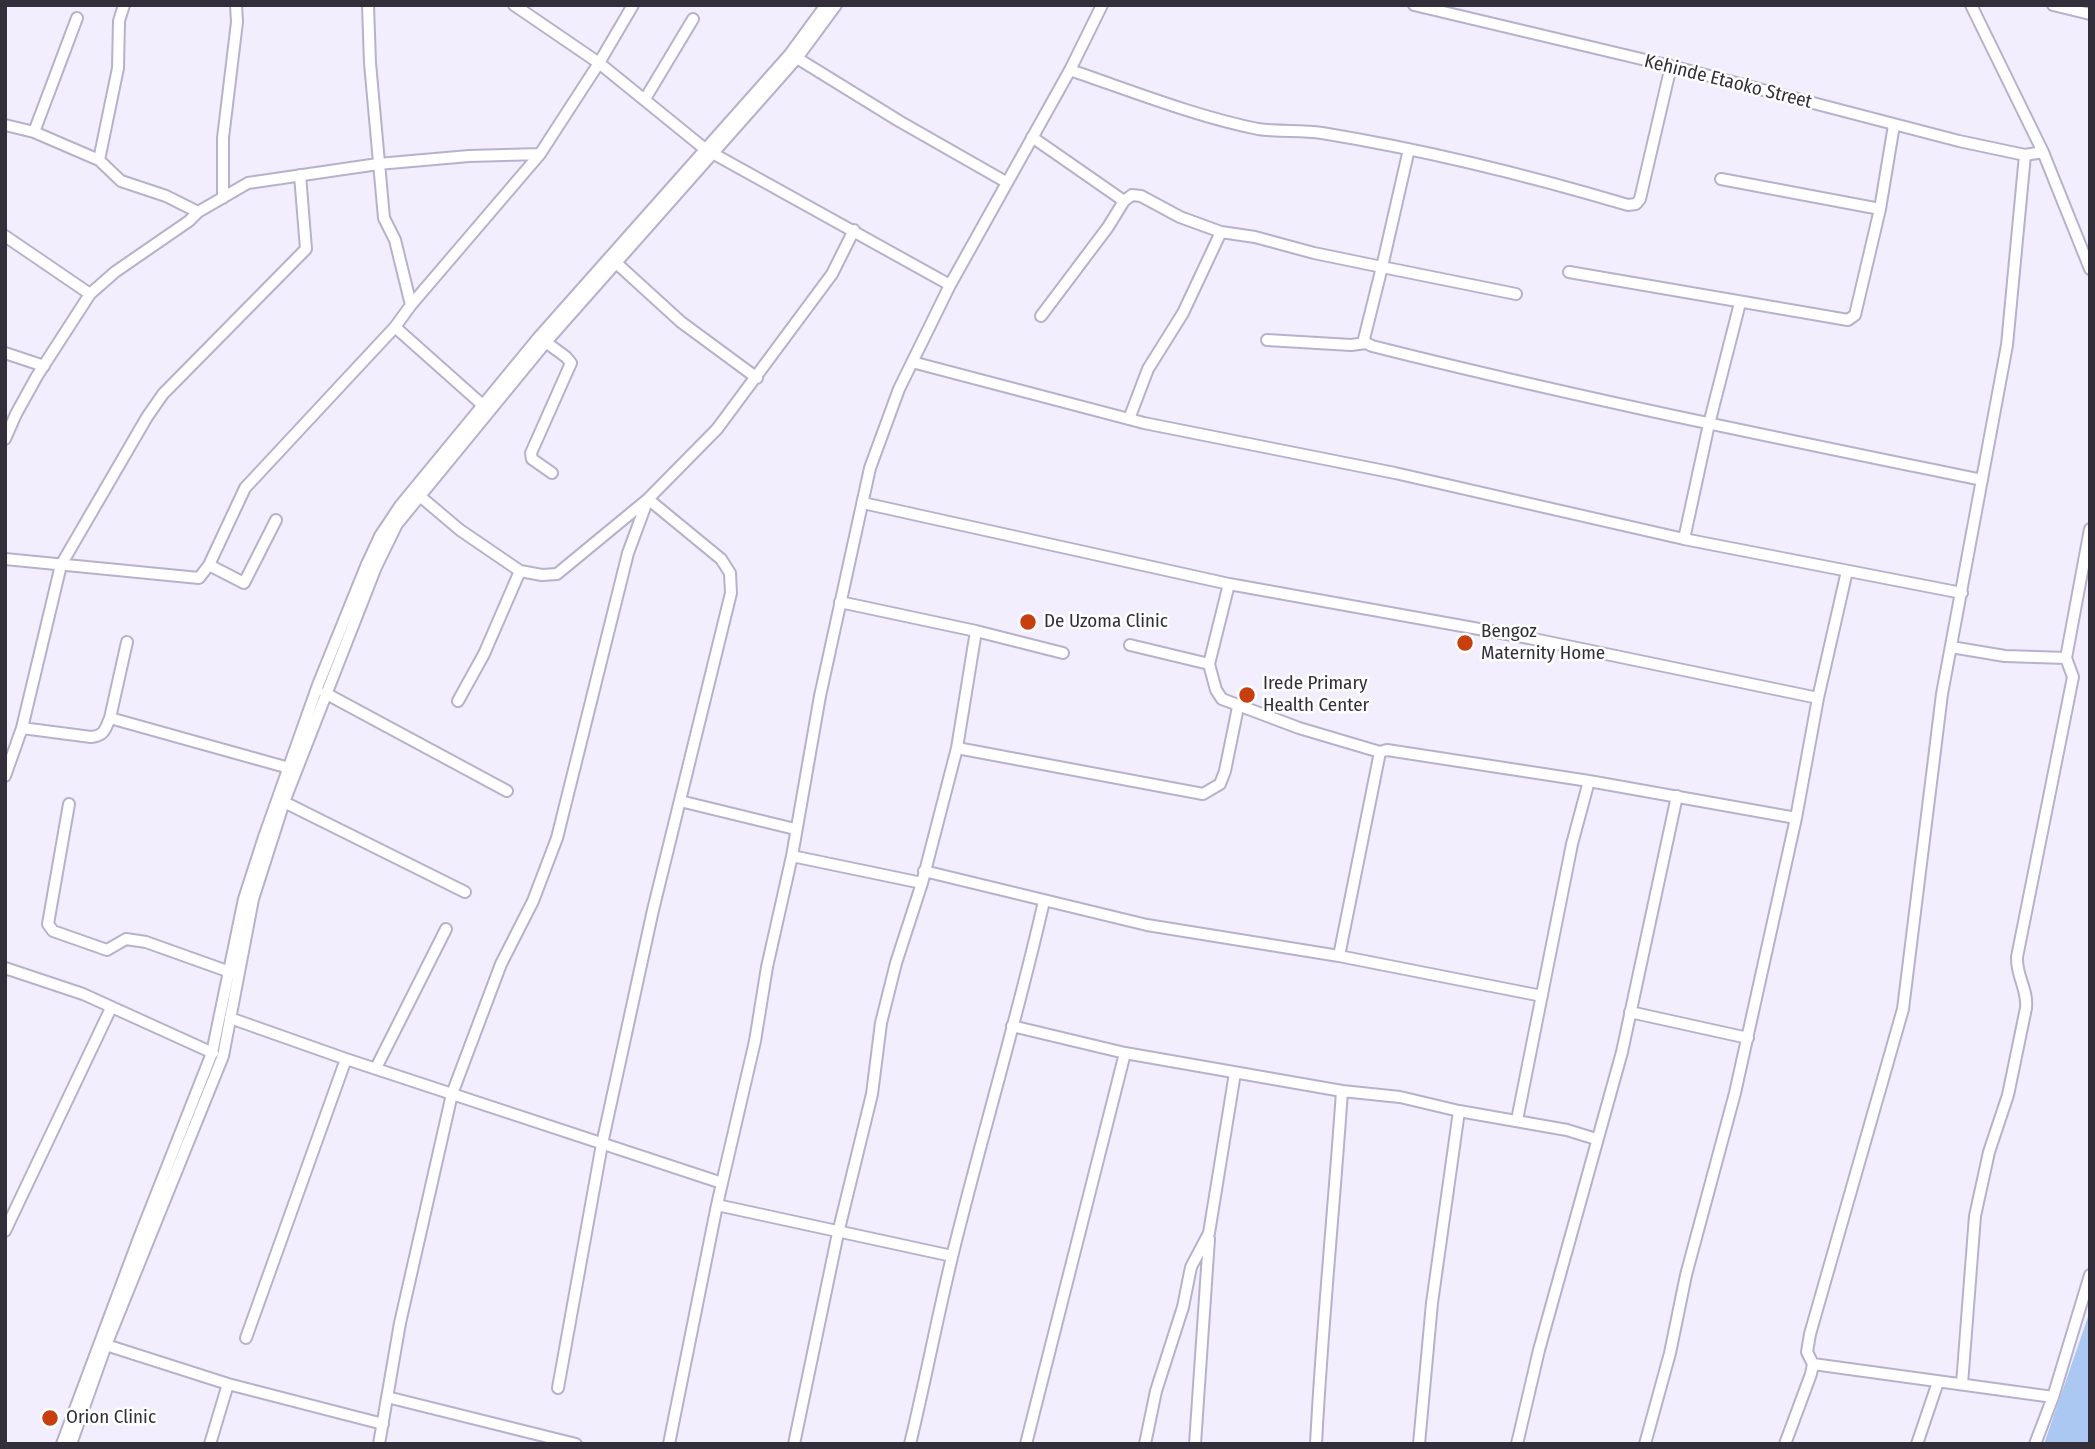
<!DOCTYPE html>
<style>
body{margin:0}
#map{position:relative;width:2095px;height:1449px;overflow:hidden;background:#f2eefe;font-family:"Fira Sans Condensed",sans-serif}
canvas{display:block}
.frame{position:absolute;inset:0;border:7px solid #322f3a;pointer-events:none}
</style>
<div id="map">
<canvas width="2095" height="1449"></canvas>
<div class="frame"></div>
</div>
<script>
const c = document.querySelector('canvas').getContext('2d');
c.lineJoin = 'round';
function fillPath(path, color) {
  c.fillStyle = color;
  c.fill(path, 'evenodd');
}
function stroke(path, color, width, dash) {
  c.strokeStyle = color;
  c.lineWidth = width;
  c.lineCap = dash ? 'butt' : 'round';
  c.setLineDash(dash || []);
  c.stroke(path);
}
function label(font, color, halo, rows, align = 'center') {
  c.font = font + ' "Fira Sans Condensed",sans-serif';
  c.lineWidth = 5;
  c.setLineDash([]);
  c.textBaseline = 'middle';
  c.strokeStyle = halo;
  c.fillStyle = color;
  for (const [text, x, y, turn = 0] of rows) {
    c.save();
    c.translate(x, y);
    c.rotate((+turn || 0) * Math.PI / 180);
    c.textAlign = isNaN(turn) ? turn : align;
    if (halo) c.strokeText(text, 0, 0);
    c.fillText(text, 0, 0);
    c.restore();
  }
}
fillPath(new Path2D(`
 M2090,1311V1435L2087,1444H2044Z`), '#abc8f2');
const street = new Path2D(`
 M368,5L370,63L384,218L395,240L411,305
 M514,5L599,63L705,149L950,285
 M1414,5L1671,66L1959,141L2025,155L2043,152
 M1971,5L2043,152L2090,269
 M2053,5L2090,14
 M792,55L899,121L1006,182
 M1070,70C1129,90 1197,117 1258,129C1279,132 1301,130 1322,133C1426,150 1527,175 1628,205L1636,204L1640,199L1671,66
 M645,99L693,19
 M5,125L34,132L99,160L121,181L166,196L198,212
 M34,132L77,18
 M1032,137L1124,201L1132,195L1141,196L1180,217L1221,232L1255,237L1314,253L1382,267L1409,149
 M99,160L118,68L119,21L124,5
 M1721,179L1880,209
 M223,198V138L237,22L236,5
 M5,236L90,294
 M613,260L681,322L757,378
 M1569,272L1848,320L1855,315L1880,209L1894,125
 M1516,294L1382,267L1364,339L1366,343L1372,346C1574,397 1778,438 1982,480
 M1041,316L1108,227L1124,201
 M395,327L486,408
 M543,340L566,357L571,363L531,453L532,459L552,473
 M1267,340L1351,345L1366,343
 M5,353L44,366
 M912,362L1144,423L1395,473L1684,539L1962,593
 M1129,419L1148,369L1183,313L1221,232
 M5,439L16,414L37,376L90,294L115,272L189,221L198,212L248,183L378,164L469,156L540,154
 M415,492L460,530L520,571L542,575L557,574L648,499L717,429L832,274L854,230
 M863,503L1229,584L1529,638L1818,698
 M1684,539L1709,424L1740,303
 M5,559L199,578L209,565L245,488L395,327L411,305L540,154L599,63L633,5
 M209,565L244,583L276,520
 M1229,584L1209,664L1216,690L1222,699L1299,728L1380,752L1387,750L1589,781L1796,818
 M840,602L976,631L1063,653
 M1130,645L1209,664
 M1951,647L2005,656L2066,658
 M325,693L507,791
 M458,701L484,654L520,571
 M110,718L127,642
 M957,748L1203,794L1220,784L1225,771L1238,707
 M289,768L110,718C105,730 104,736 91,737L22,728L61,565L147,417L163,394L306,249L300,175
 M5,776L22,728
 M680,801L795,829
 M284,802L465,892
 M69,804L48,924L53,931L107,950L126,939L146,942L230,972
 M792,856L922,883
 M924,871L1147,925L1339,956L1542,996
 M1339,956L1380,752
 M5,968L83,994L213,1053
 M1630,1012L1748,1038
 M230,1018L346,1059L722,1183L717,1205L952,1256
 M1012,1026L1125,1053L1342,1091L1400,1097L1459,1111L1567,1130L1596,1139
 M376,1068L446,929
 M1517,1120L1572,844L1589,781
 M722,1183L755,1041L767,967L792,856L820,696L870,468L899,389L950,285L1070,70L1102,5
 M5,1231L111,1008
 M246,1338L346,1059
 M106,1345L228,1384L383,1424
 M1813,1364L2053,1397
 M1962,1384L1975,1216L1989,1152L2008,1095L2026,1008C2028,989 2016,976 2017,957L2073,677L2066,658L2090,529
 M558,1388L602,1144L653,910L731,593L730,573L721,559L648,499
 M387,1397L576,1444
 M62,1444L139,1238L212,1053L244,899L264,837L318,685L367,564L380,536L400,506L539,337L790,54L826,5
 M71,1444L106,1345L223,1056L253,899L284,802L376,567L397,524L546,342L797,58L836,5
 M210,1444L228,1384
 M379,1444L400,1323L452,1094L501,964L533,901L557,838L628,553L648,499
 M669,1444L717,1205
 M794,1444L838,1233L872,1094L881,1023L896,963L922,883L957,748L976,631
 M910,1444C925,1382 937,1319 952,1257C981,1138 1017,1020 1044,901
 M1026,1444L1125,1053
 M1145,1444L1156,1391L1183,1307L1191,1267L1209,1233L1235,1073
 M1195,1444L1209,1239
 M1316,1444C1322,1326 1334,1209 1342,1091
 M1419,1444L1432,1303L1459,1111
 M1517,1444L1539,1350L1622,1052L1677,796
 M1645,1444L1670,1353L1686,1275L1735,1093L1796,818L1818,698L1847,571
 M1785,1444L1811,1374L1813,1364L1807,1352L1810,1334L1903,1009L1942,694L2007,345L2025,155
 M1917,1444L1938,1382
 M2035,1444L2053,1397L2090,1275`);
stroke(street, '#b8b1cb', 14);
stroke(street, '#fff', 10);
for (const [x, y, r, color] of [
 [1028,622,9,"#c73f0e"],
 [1465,643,9,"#c73f0e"],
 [1247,695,9,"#c73f0e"],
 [50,1418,9,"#c73f0e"]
]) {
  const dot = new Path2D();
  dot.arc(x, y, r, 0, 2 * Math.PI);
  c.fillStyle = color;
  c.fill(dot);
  stroke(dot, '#fff', 2.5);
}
label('19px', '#322f3a', '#fff', [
 ["Kehinde Etaoko Street",1728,82,14]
]);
label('19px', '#322f3a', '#fff', [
 ["De Uzoma Clinic",1044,622],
 ["Bengoz",1481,632],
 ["Maternity Home",1481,654],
 ["Irede Primary",1263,684],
 ["Health Center",1263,706],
 ["Orion Clinic",66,1418]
], 'left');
</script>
